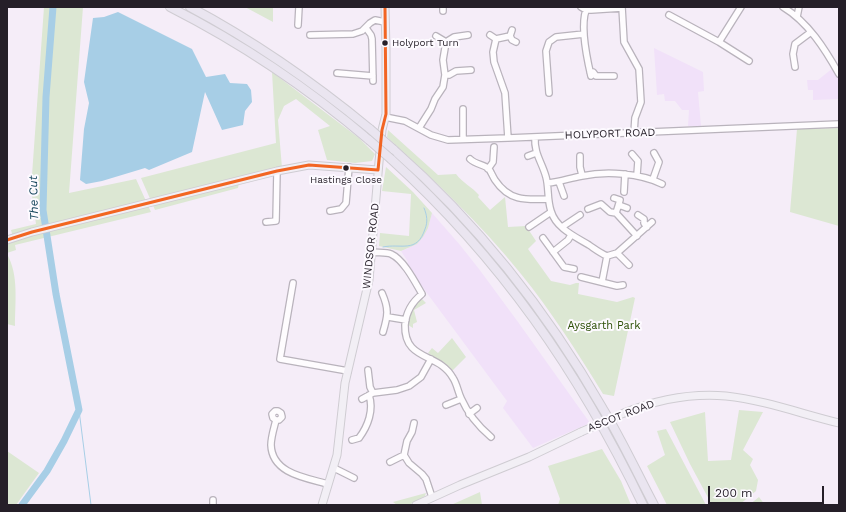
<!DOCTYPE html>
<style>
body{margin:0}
#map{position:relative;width:846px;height:512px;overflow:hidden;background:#f5edf8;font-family:"Work Sans",sans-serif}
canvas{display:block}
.frame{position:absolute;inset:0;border:8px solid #251f28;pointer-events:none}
.scale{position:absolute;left:708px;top:486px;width:116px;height:18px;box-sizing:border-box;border:2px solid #251f28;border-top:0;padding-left:5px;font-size:12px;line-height:14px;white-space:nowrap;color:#251f28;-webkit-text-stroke:3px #fdfaff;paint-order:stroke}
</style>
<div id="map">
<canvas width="846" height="512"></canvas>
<div class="frame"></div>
<div class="scale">200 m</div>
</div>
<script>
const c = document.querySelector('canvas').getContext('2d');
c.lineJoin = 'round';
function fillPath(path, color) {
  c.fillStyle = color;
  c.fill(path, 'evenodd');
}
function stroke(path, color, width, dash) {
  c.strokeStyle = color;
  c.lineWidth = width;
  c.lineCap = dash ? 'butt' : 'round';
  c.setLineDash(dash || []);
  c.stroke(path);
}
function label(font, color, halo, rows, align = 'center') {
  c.font = font + ' "Work Sans",sans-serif';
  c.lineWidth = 4;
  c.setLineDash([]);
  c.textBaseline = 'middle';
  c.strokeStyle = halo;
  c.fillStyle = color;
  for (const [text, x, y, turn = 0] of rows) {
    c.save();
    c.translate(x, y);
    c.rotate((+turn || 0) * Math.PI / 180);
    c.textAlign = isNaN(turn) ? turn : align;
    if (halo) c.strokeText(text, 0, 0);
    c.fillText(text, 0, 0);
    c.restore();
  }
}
fillPath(new Path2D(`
 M654,48L703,72L704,91L698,92L701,126H688L689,110H682L675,101H665L664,94L657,95Z
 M833,68L839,78V99L813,100V90H808L807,80H818Z
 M432,213L460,245L479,269L518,322L590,423L533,448L503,408L507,401L415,277V274L407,263L408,262L401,251L408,248L428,228Z`), '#f1e1f9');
fillPath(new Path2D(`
 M44,7H83L69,193L136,179L151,212L15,245L16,250L7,253V244L14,241L11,230L36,224L31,189Z
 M245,7H273V22Z
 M272,72L359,138L375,154L372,161L355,163L327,160L318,130L330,126L296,99L284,106L278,120L282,168L240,178L238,188L155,210L141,178L276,143Z
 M839,128V226L790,212L797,129Z
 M388,130L438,175L456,174C463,183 472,187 479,195L478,197L490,210L505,197L508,227L526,226L536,241L528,249L551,281L570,285L576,283H579L578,294L617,302L633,297L635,298L614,396L603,394C578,353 551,311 521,274C481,224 434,180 387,137Z
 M386,167L413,192L432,213L428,228L423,237L417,244L401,251L379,246L380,233L409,236L411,194L382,191Z
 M7,254C19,275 15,302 15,326L7,324Z
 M422,299L426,303L414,310L417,322L413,324V328L408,325C409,314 412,305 422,299Z
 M452,338L466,357L452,371L448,366L428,353L432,348L438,353Z
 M739,410L763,412L743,450L753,459L750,465L758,480L756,491L739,505H712L690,464L670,422L705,412L708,461L731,460Z
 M666,429L706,505H667L647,466L665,455L657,431Z
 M602,449L621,481L631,505H558L560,499L548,466Z
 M7,451L39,473L16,505H7Z
 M480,492L482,505H451Z
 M426,493L425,496L409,505H397L393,502Z
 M759,497L765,505H749Z`), '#dce7d3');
fillPath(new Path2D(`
 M118,12L192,49L206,77L225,74L230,83L247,84L251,90L252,102L245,111L243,125L222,130L205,92L192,152L149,170L145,168L102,181L86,184L80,180L84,129L89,103L84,82L93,18L104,17Z`), '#a7cee6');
stroke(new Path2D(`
 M383,247C401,243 417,254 425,229C428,222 427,215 424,208
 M79,410L91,505`), '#a7cee6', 1);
stroke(new Path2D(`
 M22,505L47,471L64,441L79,410L56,294L43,210L46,97L53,7`), '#a7cee6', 7);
const minor = new Path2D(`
 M443,7V11
 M581,7L586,10H591L622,8
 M622,7L624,42L639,69L641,102L635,118L634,133
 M783,7C808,22 825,49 839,74
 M586,10C580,27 587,59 591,76
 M669,15L719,42L749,61
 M797,17L799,7
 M298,25L299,7
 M366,28L371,35L372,39L373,81
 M512,30L510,36L512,40L516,42
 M310,35L353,34L362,31L370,23L375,20L385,22
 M490,35L496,39L510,36
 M436,36L446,42L454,37L468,35
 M496,39L493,52L494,62L505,93L508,138
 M719,42L741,7
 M795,67L793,54L795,44L811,32
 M590,72H593L596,76H614
 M337,73L373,76
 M445,75H449L456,71L471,70
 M549,93L546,51L549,42L556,37L584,34
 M463,109V139
 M385,117L405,121L431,135L448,140L508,138L839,124
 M419,128L431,109L435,99L443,87L445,75L443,60L446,42
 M535,137C534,154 542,162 546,177C549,188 547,199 551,211C556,228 574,236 589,245C595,249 600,253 607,256L617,253L652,222
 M632,154L638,161L637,175
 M528,156L536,153
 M580,156V167L582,175
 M470,159C476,165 484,164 489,169C491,172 493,177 495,180C509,201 525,200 548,199
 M488,169L493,162L494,147
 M653,179L659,162L654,153
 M559,182L564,196
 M548,183C560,182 570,178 582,176C606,171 640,173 662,184
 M624,192L625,174
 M614,198L620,200L616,213
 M619,205L627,208
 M588,209L601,204L610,212L616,213L637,236
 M330,211L341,209L346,203L349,167
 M638,215L644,219V223L647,227
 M266,222L276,221L277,171
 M529,227L551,212
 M562,227L580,215
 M543,238L564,267L574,269
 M372,252C377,253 386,252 391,254C404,260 415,282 422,294C412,302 406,312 405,325C404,362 439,352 453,378C457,384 458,392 461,398C468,414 478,426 491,437
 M553,252L568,240L571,235
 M617,253L629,265
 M581,277L617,286L623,285
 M602,282L607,256
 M293,283L280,359L348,371
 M382,293C389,309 388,315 383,332
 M388,317L406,320
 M368,370L370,387L373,393
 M362,399L373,393L397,390L409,386L421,377L431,359
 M446,405L461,399
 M469,414L477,408
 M276,420H279L282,417L281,413L278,411H275L272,414L273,418L276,420C274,428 271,437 271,445C272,474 307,478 328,484
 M414,423L412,432L407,441L404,455L409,463L422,474L426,479L432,497
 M352,440L359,438C368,426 374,410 369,395
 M390,462L404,455
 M334,468L354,478
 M213,505V500`);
const major = new Path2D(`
 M7,240L32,232L277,171L309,165L378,170
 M624,413C656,400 691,393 726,396C764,400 802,414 839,423
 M322,505L337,455L345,383L369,280L379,162L382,130L386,114V50L385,7
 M416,505L460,485L529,457L581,432`);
const highway = new Path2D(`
 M170,7C241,43 308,88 369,140
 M190,7C254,41 314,83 370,129
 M393,149C477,223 547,311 603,409C622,440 637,473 654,505
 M391,159C501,259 579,372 643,505`);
stroke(minor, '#b9b3bc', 8);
stroke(major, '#cfccd2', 9);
stroke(highway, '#cfccd2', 10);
stroke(minor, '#fefcfe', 5.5);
stroke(major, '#f2eff5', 7);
stroke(highway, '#eae5f0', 8);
const majorBridge = new Path2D(`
 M581,432L624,413`);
const highwayBridge = new Path2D(`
 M370,129L393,149
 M369,140L391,159`);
stroke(majorBridge, '#cfccd2', 9, []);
stroke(highwayBridge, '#cfccd2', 10, []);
stroke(majorBridge, '#f2eff5', 7);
stroke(highwayBridge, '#eae5f0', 8);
stroke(new Path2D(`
 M378,170L382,130L386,114L385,7
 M7,240L32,232L277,171L309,165L378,170`), '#f26522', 3);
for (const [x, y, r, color] of [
 [385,43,3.5,"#251f28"],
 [346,168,3.5,"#251f28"]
]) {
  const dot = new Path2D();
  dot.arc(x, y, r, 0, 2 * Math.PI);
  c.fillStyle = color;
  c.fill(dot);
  stroke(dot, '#fdfaff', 1.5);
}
label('10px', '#251f28', '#fdfaff', [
 ["Holyport Turn",392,43],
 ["Hastings Close",346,180,"center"]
], 'left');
label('11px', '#251f28', '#fdfaff', [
 ["HOLYPORT ROAD",610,134,-2],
 ["WINDSOR ROAD",371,246,-84],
 ["ASCOT ROAD",621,416,-21]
]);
label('11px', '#2e5108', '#fdfaff', [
 ["Aysgarth Park",604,326]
]);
label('italic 12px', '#16465c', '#fdfaff', [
 ["The Cut",34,198,-92]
]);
</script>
